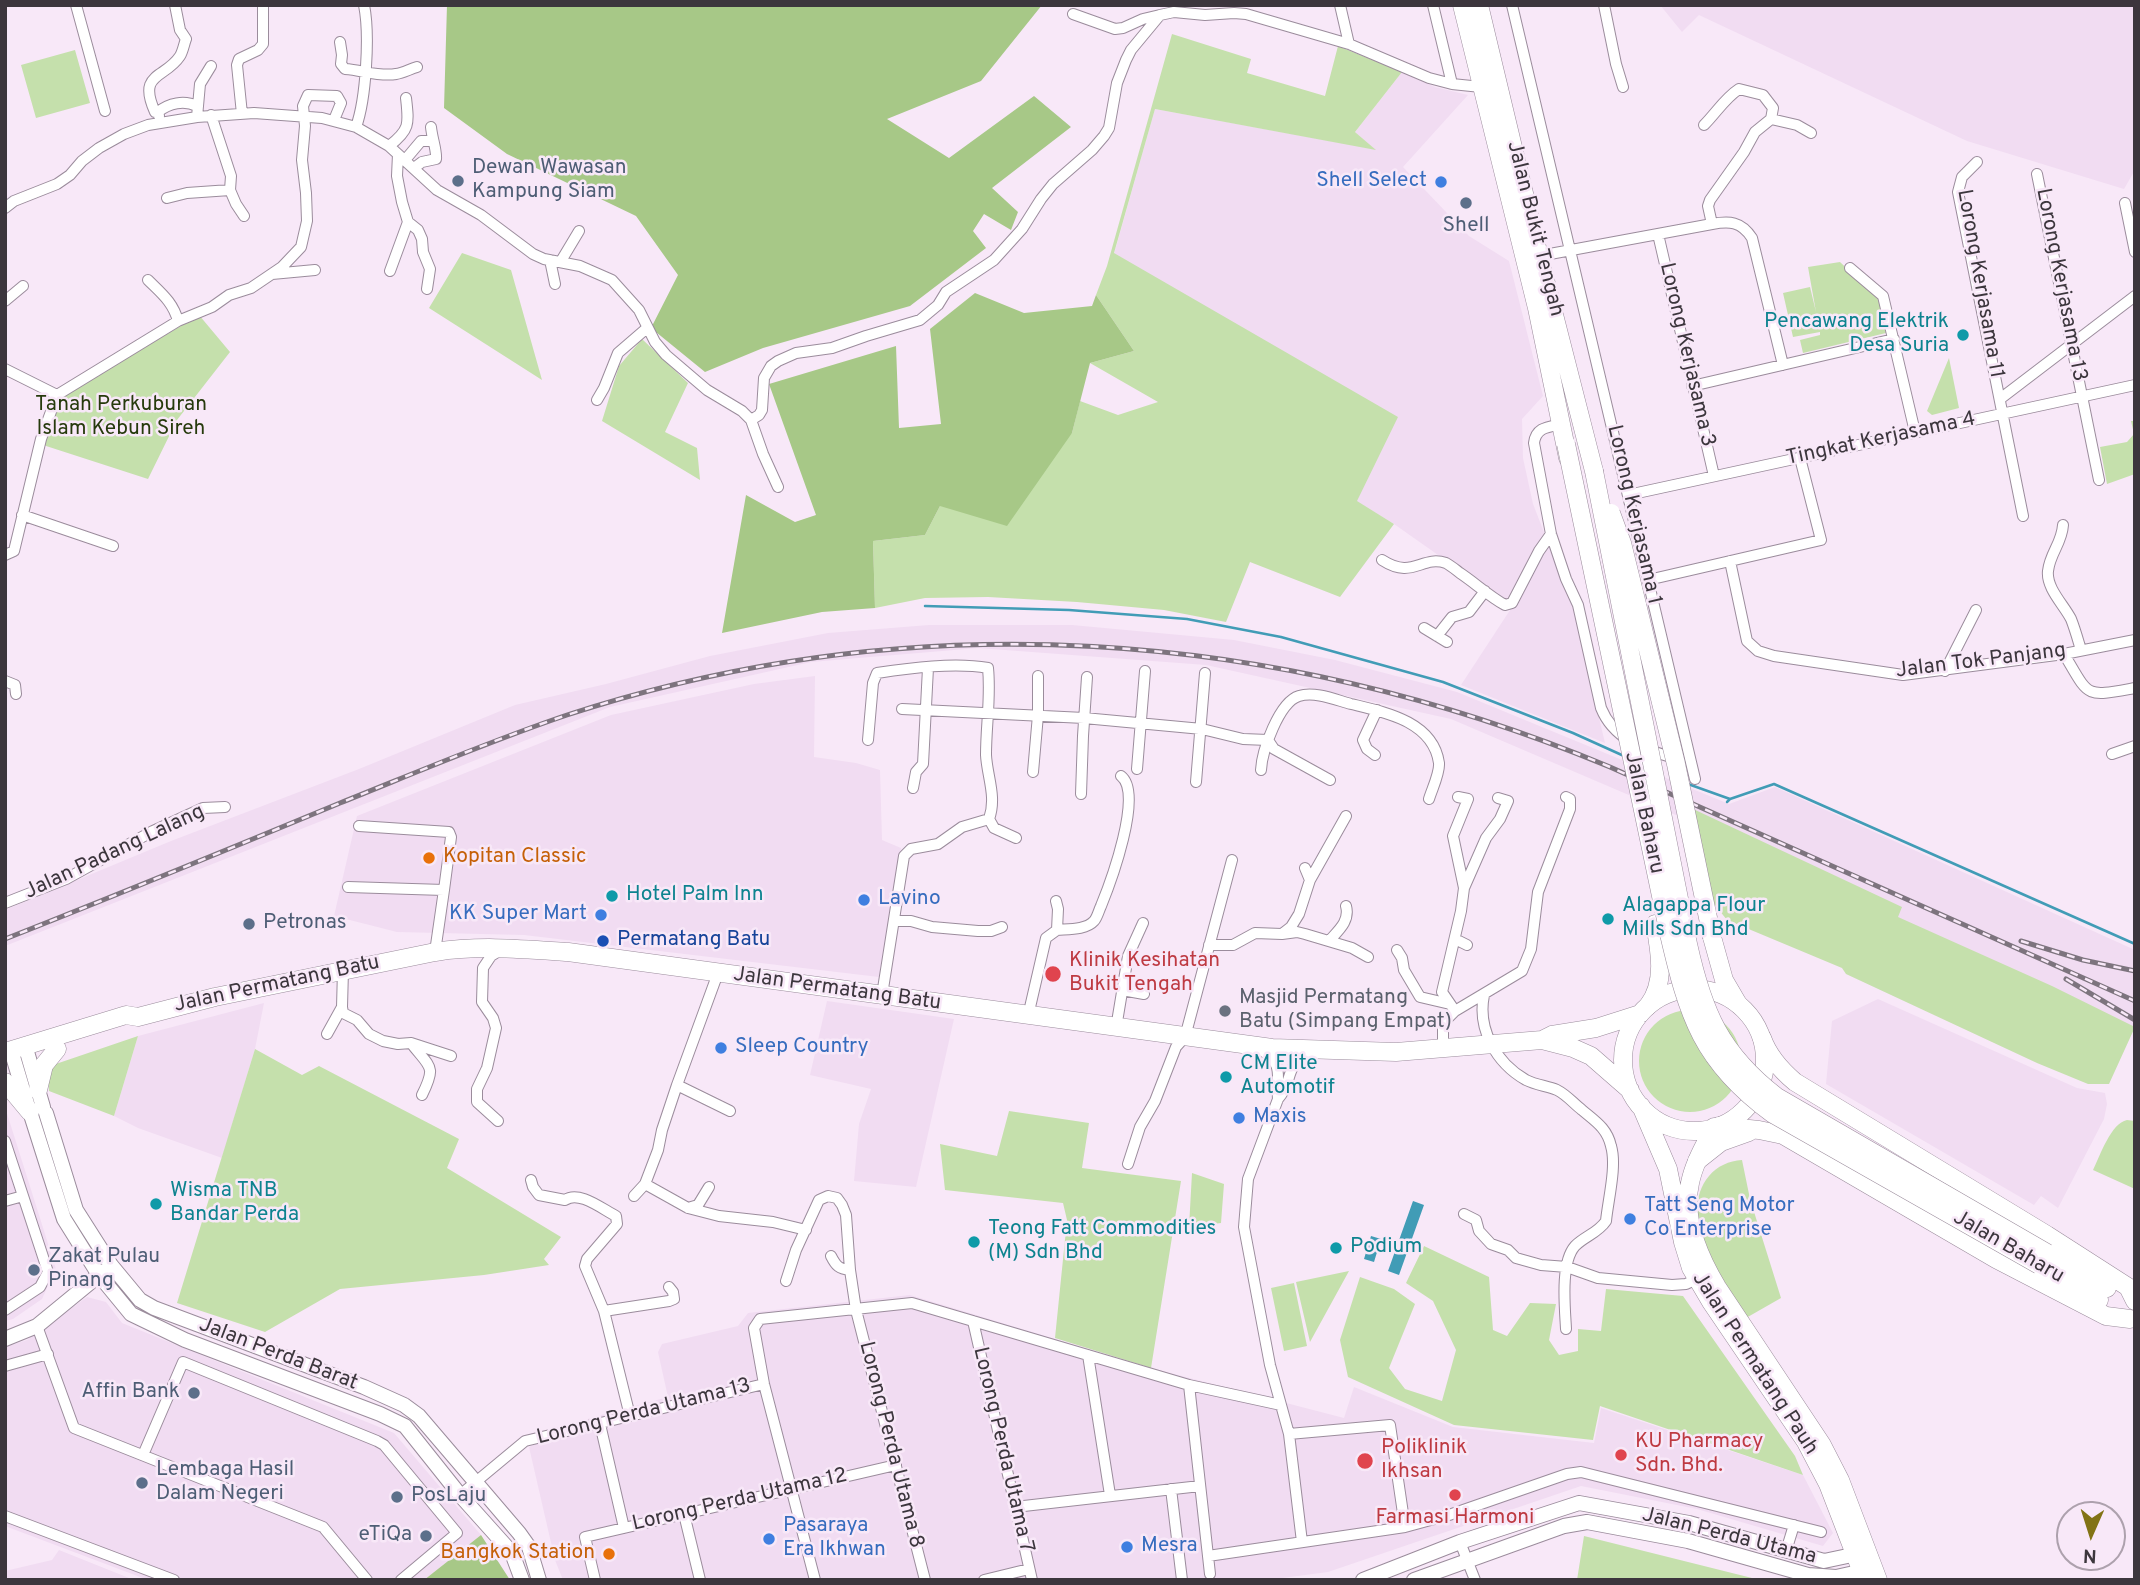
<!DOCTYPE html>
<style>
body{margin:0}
#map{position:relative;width:2140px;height:1585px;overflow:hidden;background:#f8e8f8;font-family:Overpass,sans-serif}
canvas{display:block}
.frame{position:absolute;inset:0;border:7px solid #3c363d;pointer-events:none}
.north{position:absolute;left:2056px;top:1501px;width:70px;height:70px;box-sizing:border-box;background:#f8e8f8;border:2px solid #ada1ad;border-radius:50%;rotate:183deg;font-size:19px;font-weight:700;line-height:28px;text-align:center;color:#3c363d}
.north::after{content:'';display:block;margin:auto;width:24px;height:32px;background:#827315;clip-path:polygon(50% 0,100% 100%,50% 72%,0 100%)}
</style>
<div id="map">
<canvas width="2140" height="1585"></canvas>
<div class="frame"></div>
<div class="north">N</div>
</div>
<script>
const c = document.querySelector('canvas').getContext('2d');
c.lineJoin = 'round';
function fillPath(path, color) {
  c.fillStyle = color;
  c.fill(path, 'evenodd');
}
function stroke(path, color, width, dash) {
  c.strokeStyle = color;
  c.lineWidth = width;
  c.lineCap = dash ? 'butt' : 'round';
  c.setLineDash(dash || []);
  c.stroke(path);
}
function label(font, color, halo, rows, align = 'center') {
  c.font = font + ' Overpass,sans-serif';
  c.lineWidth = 5;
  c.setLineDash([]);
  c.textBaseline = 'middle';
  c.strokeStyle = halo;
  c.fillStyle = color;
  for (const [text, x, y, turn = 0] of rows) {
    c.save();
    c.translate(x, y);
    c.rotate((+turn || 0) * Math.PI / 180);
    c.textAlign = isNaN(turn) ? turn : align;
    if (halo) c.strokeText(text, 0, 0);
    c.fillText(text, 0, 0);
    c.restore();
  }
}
fillPath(new Path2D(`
 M1660,5H2135V170L2124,189L1967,141L1699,15L1682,32Z
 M1402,72L1435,87L1468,95L1403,167L1469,236L1509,261L1543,396L1522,419L1523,458L1533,504L1572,604L1605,743L1461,685L1512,607L1394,524L1356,501L1114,254L1155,109L1374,149L1355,132Z
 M929,625H1072L1234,640L1335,660L1457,692L1729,804L1775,787L2135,950V1031L1699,825L1451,719L1206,665L978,648L811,662L610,707L5,946V910L171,841L359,769L515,705L606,684L710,656L828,633Z
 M815,676L814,757L856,763L880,770L882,840L901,848L879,977L524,935L397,932L334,916L357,816L611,715L754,684Z
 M1878,999L2077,1088L2105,1093L2107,1104L2104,1119L2058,1208L2041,1196L2034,1205L1826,1084L1832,1021Z
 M827,1001L954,1019L916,1187L854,1181L859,1124L871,1089L810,1075Z
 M264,1003L255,1049L222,1158L138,1128L114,1116L138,1036Z
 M5,1107L56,1269L42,1299L13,1319L5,1321Z
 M910,1295L1151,1368L1344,1418L1354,1387L1453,1427L1594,1443L1601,1408L1803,1475L1833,1533L1823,1546L1697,1509L1581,1486L1328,1572L1267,1580H563L555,1560L529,1447L590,1418L668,1397L658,1352L662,1344L738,1326L748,1313Z
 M87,1297L106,1302L122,1323L394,1433L481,1535L424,1580H148L5,1526V1347L27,1340Z
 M59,1550L134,1580H5V1571L52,1560Z`), '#f1dcf2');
fillPath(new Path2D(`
 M1172,34L1251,59L1247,73L1325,96L1338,46L1402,72L1355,132L1376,150L1155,109L1114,253L1398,417L1357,501L1394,524L1340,597L1250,562L1226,622L1164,610L1077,602L988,597L925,598L875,608L873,541L925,535L940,506L1072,433L1080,401L1118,415L1158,402L1090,363L1134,351L1096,295L1107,266Z
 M75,50L90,103L36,118L21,65Z
 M462,253L511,270L542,380L429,308Z
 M1840,262L1879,299L1886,333L1803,353L1800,340L1820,335V332L1793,337L1783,293L1810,287L1816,312L1808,267Z
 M199,315L230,352L177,420L148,479L43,445L62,397Z
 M642,339L688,383L665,432L697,448L700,480L602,421L619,366Z
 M1949,358L1959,408L1932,415L1927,411Z
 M2131,421H2135V474L2107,484L2100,447L2127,442L2134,434Z
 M1691,808L1902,907L1898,917L2052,986L2135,1027L2109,1084H2088L2037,1063L1846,974L1842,968L1727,920L1711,900Z
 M1639 1061a51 51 0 1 1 102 0a51 51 0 1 1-102 0Z
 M138,1036L114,1116L49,1091L47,1067Z
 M255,1049L302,1075L319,1066L459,1139L447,1168L561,1237L544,1259L549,1265L484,1275L340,1289L265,1332L177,1303Z
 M1009,1111L1089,1123L1082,1168L1181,1181L1151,1368L1055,1338L1067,1220L1063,1203L945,1190L940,1144L997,1156Z
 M2127,1120L2135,1121V1189L2093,1170C2100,1156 2111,1123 2127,1120Z
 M1742,1160L1750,1199L1781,1298L1746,1318C1724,1284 1675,1216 1709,1176C1717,1166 1729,1161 1742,1160Z
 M1192,1173L1224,1184L1221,1223L1189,1227Z
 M1424,1246L1489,1277L1493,1330L1507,1336L1530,1303L1556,1304L1549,1340L1559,1355L1578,1351V1329L1601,1331L1606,1289L1683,1296L1795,1456L1803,1475L1600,1406L1593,1440L1454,1425L1348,1377L1340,1340L1360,1277L1394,1289L1415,1304L1389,1368L1405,1389L1442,1401L1456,1350L1433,1301L1406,1283Z
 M1349,1271L1310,1342L1296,1282Z
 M1294,1283L1307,1346L1284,1351L1271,1288Z
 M1584,1536L1760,1580H1577Z`), '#c5e0ac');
fillPath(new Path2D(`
 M447,5H1042L981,81L887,119L949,158L1034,96L1071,127L992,188L1018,212L1011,230L984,214L973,231L986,248L910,306L763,348L705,372L651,328L678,275L636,216L507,154L444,108Z
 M975,293L1024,313L1092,306L1096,295L1134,351L1090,363L1072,433L1007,526L940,506L925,535L873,541L875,608L822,612L722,633L746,495L795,522L816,515L769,384L896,346L899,428L941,424L930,329Z
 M481,1535L510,1580H424Z`), '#a7c887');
fillPath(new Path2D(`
 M1413,1201L1424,1205L1399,1275L1388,1271Z
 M1371,1236L1381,1239L1374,1262L1364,1259Z`), '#419cb6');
stroke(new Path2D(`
 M925,606L1069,610L1187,619L1281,637L1443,682L1573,733L1624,756
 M1688,784L1730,799
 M1727,802L1730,799L1774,784L2135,944`), '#419cb6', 2.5);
const minor = new Path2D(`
 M76,5L105,111
 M1340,5L1349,44
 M1433,5L1452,84
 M1512,5L1695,779
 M1604,5L1616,64L1623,87
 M1073,14L1115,29L1123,28L1143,19L1160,15
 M340,42L342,55L341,64L345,69C362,70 379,77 396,74C403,73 410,69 417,67
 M158,112H155C137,72 165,79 180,56C183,51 184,44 186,39L180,30L175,5
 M242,114L237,65L239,59L258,50L263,44V5
 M211,115L231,176L230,190L236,204L244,216
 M159,116L158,112C169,103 184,100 197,106
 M197,117L200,84L211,66
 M1771,119L1797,125L1811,133
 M1704,125C1716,113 1725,98 1739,89L1763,95L1773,108L1771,119L1755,132L1744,152L1710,200L1708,206L1712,224
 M356,127C366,99 370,35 364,5
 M389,146C410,130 409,124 406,98
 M398,154L397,176L402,202L408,222L418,230L422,239L423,252L430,269L427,289
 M405,160L421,141H432
 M1977,162L1962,177L1958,192L2023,516
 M414,168L422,162L436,159C437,151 432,138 431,127
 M2037,174L2099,480
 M167,198L187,193L230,190
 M2125,203L2135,252
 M5,208L14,201L57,184L70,175L82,161L99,148L124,134L148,125L197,117L254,113L322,118L356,127L389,146L437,190L481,215L533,254L544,259L580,266L612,280L639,310L655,342L666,355L707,390L742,411L751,420L763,454L778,487
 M1658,234L1714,476
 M1539,256L1712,224C1729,221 1741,221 1752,238L1783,365
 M550,260L555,284
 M561,261L579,231
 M1850,268L1883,296L1915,432
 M390,271L408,222
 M272,274L315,270
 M148,280C161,293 173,302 178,321
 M5,301L23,286
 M5,369L57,395
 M1692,386L1894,339
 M2000,399L2135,296
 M597,400L604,388L618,353L647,328
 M751,420L759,415L762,410L764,378L771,366L778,361L796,353L832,348L866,336L920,320L938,305L946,292L994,260L1022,229L1041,199L1053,184L1092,150L1104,136L1109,128L1117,83L1126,60L1131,50L1160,15L1174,12L1205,15L1234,13L1246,14L1349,44L1429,78L1452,84L1481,87
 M1562,424C1548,427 1536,427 1534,443L1551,534L1566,579L1578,605L1601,708C1613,738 1642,749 1671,757L1676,756
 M1628,495L2135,385
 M22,515L113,546
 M2063,525C2062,543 2050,553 2048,571C2046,588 2064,605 2071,619C2075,629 2078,640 2081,650
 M5,555L14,551L41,439L57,395L178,321L212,307L229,295L251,288L282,267L301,247L307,221L306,193L302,160L305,126L303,106L308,95L337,96L341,103L334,120
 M1382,560C1413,580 1421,555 1446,563C1450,565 1456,570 1460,573C1475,583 1489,596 1505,605L1512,603L1539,551L1551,534
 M1730,561L1747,641L1758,651L1774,656L1903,675L2064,654L2135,640
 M1648,580L1821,540L1800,458
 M1424,628L1447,642
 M1437,636L1452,617L1469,612L1485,591
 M2064,654C2090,698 2084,697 2135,688
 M1945,671L1976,610
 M5,681L15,685L16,694
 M902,709L1084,718L1202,729L1243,739L1268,740
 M868,740L873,683L877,673C910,668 955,662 988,668C991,697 986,725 986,755C987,776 997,797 989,819L994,828L1016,838
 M1268,740L1274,749L1330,780
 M2112,754L2135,746
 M1375,755L1367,749L1363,740L1377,710
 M1137,769L1145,671
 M1261,770C1262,751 1279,702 1299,696C1315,691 1336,700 1351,704C1384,712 1433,721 1439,763C1440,773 1432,789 1429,799
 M1033,772L1038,715V676
 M1196,782L1205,673
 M913,788L916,772L923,764L928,668
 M1081,794L1083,736L1087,677
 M359,826L449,832L451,837L444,890
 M1310,880L1346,816
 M348,887L444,890L435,952
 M1464,888L1486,838L1500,819L1508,801L1498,798
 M5,903L66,879L153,831L203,808L225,807
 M894,921H911L932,927L978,931H991L1002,927
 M1057,930C1068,929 1086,930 1094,921C1097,918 1099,910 1101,906C1110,884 1144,793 1121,776
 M1282,934L1297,932L1305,934L1352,948L1368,957
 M1455,939L1467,945
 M1329,941C1339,930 1350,921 1346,906
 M1209,945H1233L1255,933L1282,934L1291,927L1299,914L1310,880L1305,868
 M1397,950L1402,958L1404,970L1420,997L1450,1004
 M1122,990L1144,994
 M882,995L904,856L911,849L938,844L962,827L989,819
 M1484,995C1477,1029 1496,1063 1526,1080C1536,1085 1547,1086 1557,1090C1567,1095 1573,1103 1582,1110C1595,1121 1607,1128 1611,1146C1617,1166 1608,1200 1606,1221C1598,1233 1585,1236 1575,1246C1560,1263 1565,1308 1566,1329
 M342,1007L343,1013L357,1020L369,1034L383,1041L398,1044L411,1043L451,1056
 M1455,1011L1442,992L1461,911L1464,888L1453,836L1468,799L1458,797
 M1028,1016L1046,938L1057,930L1058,909L1056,901
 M1116,1028L1128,956L1143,923
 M327,1034L342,1007L343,970
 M411,1043C430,1068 437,1065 422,1095
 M1443,1049V1023L1455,1011L1522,971L1531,949L1538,892L1570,809V799L1566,797
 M1261,1050C1285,1065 1276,1075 1278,1099
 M677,1085L730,1111
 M498,1121L477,1102V1089L487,1068L496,1028L493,1018L482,1002L483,968L491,956L502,949
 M5,1141L48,1272L40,1287L5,1310
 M1128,1164L1140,1127L1155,1101L1176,1047L1185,1037L1232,860
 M531,1180L533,1187L539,1195L565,1200C579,1190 602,1209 616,1216L617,1224L587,1259L585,1266L604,1311L630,1416
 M645,1184L688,1208L719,1216L773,1222L806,1230
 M634,1196L645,1184L658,1150L662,1130L677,1085L718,973
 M5,1201L23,1196
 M688,1208L698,1205L709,1187
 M1464,1214L1476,1220L1479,1231L1491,1244L1508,1250L1516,1258L1541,1265L1567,1267L1598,1278L1672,1285L1686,1284L1697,1279
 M831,1256C836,1266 839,1269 850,1270
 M786,1281L796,1250L819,1200L828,1196L837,1198L842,1205L846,1215L850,1270L856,1310L925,1580
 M604,1311L669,1301L674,1299L673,1292L669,1287
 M973,1321L1032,1580
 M37,1326L74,1428L323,1527L367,1580
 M1088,1355L1110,1495
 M5,1366L48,1354
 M1189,1385L1210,1574
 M600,1424L624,1528
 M1289,1434L1390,1425L1405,1527
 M143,1455L183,1362L377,1441L384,1445L457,1533L401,1580
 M1171,1489L1182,1580
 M460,1495L525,1441L764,1384
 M1015,1507L1200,1486
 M684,1514L700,1580
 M5,1516L174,1580
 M1302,1542L1289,1434L1270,1365L1244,1227L1248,1179L1278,1099C1294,1081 1283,1068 1309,1051
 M1460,1542L1475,1580
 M1786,1551L1794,1525
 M1208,1556L1405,1527L1449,1515L1567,1474L1581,1472L1821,1532
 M595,1580L585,1537L896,1465
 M815,1580L764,1384L754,1328L760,1319L912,1303L1189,1385L1281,1405
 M984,1580L1029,1569`);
const tertiary = new Path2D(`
 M25,1045L43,1107
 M11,1050L28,1107
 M46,1113L76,1210L111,1265L140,1300L154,1308L364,1387L404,1405L419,1416L519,1533L529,1547L539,1580
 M32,1118L64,1219L99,1275L131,1314L185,1340L380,1414L405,1426L460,1495L512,1553L522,1580
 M5,1339L37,1326L104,1271
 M1363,1580L1460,1542L1579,1503L1689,1523L1824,1561L1857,1554
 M1414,1580L1564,1526L1587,1522L1688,1541L1808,1575L1836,1577L1863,1571`);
const primary = new Path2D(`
 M1623 1060a71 71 0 1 1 142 0a71 71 0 1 1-142 0Z
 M1542,1040L1552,1035L1596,1028L1640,1014
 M5,1052L126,1015L138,1017L215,997L435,952C479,945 523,949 568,952L1272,1048L1396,1052L1542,1040L1573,1048L1591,1056L1630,1090
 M5,1082L30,1112
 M38,1090L44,1065L57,1049
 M1641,1106L1668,1169L1683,1242L1691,1268L1711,1302L1806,1442L1828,1484L1865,1580
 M1714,1127C1705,1145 1694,1163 1690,1183C1682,1219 1699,1257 1717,1287L1822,1445L1840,1480L1878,1580`);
const trunk = new Path2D(`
 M1462,5L1537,308L1568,458
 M1479,5L1539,256L1594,471
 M1712,937L1724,980L1738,1004
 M1648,1006C1666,983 1660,951 1655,924
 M1762,1038C1768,1055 1782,1071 1795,1082L2047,1235L2128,1287L2135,1301
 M1719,1126L1759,1130L1783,1135L1996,1259L2106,1316L2130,1319
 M1697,1161L1721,1142L1749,1132
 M2047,1253L2107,1288
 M2039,1265L2099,1300`);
stroke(minor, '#9b8c9c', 12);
stroke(tertiary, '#9b8c9c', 16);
stroke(primary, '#9b8c9c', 19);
stroke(trunk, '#9b8c9c', 19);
stroke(minor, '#fff', 10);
stroke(tertiary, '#fff', 14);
stroke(primary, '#fff', 18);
stroke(trunk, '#fff', 18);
const rail = new Path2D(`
 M5,939C117,895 229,849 340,803C415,773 490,741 567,715C914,602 1276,628 1610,767L2135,1001
 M2021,941L2083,960L2135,971
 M2066,979L2135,1020`);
stroke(rail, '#7d747e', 5);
stroke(rail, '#f8e8f8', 2.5, [8]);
const trunkBridge = new Path2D(`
 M1566,444L1669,934C1688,1016 1702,1062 1773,1114L2039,1265
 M1594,471L1688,944C1703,1012 1720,1053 1777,1097L2047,1253
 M1611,513L1622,543L1676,764L1712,937`);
stroke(trunkBridge, '#9b8c9c', 19, []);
stroke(trunkBridge, '#fff', 18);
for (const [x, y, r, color] of [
 [458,181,7,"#5c6f8a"],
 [1441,182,7,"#3f7fe0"],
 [1466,203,7,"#5c6f8a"],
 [1963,335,7,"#0f9aa8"],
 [429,858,7,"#e8710a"],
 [612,896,7,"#0f9aa8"],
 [864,900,7,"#3f7fe0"],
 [601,915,7,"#3f7fe0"],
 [1608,919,7,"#0f9aa8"],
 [249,924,7,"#5c6f8a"],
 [603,941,7,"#1a4fb4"],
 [1053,974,9,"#e0444e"],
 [1225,1011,7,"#6b7280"],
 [721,1048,7,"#3f7fe0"],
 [1226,1077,7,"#0f9aa8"],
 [1239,1118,7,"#3f7fe0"],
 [156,1204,7,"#0f9aa8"],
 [1630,1219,7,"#3f7fe0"],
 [974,1242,7,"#0f9aa8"],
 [1336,1248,7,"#0f9aa8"],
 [34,1270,7,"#5c6f8a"],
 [194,1393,7,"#5c6f8a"],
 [1621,1455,7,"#e0444e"],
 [1365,1461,9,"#e0444e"],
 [142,1483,7,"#5c6f8a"],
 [1455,1495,7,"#e0444e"],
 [397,1497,7,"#5c6f8a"],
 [426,1536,7,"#5c6f8a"],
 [769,1539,7,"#3f7fe0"],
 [1127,1547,7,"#3f7fe0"],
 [609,1554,7,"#e8710a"]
]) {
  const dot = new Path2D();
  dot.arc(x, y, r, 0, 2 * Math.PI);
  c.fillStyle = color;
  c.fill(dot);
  stroke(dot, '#f8e8f8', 2.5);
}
label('21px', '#4e5e75', '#f8e8f8', [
 ["Dewan Wawasan",472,169],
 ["Kampung Siam",472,193],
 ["Shell",1466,227,"center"],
 ["Petronas",263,924],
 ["Zakat Pulau",48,1258],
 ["Pinang",48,1282],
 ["Affin Bank",180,1393,"right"],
 ["Lembaga Hasil",156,1471],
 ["Dalam Negeri",156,1495],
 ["PosLaju",411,1497],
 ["eTiQa",412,1536,"right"]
], 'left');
label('21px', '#366cbe', '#f8e8f8', [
 ["Shell Select",1427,182,"right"],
 ["Lavino",878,900],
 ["KK Super Mart",587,915,"right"],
 ["Sleep Country",735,1048],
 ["Maxis",1253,1118],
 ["Tatt Seng Motor",1644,1207],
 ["Co Enterprise",1644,1231],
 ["Pasaraya",783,1527],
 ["Era Ikhwan",783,1551],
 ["Mesra",1141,1547]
], 'left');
label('21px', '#3c363d', '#f8e8f8', [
 ["Jalan Bukit Tengah",1534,229,76],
 ["Lorong Kerjasama 11",1979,284,80],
 ["Lorong Kerjasama 13",2060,285,79],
 ["Lorong Kerjasama 3",1686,355,77],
 ["Tingkat Kerjasama 4",1881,440,-12],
 ["Lorong Kerjasama 1",1633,515,77],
 ["Jalan Tok Panjang",1981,662,-7],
 ["Jalan Baharu",1643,813,78],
 ["Jalan Padang Lalang",115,853,-25],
 ["Jalan Permatang Batu",277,985,-12],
 ["Jalan Permatang Batu",837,990,8],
 ["Jalan Baharu",2008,1248,30],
 ["Jalan Perda Barat",278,1355,21],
 ["Jalan Permatang Pauh",1754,1364,57],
 ["Lorong Perda Utama 13",644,1413,-14],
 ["Lorong Perda Utama 8",890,1445,76],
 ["Lorong Perda Utama 7",1002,1450,77],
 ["Lorong Perda Utama 12",740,1501,-13],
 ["Jalan Perda Utama",1729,1537,14]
]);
label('21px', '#0d838f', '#f8e8f8', [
 ["Pencawang Elektrik",1949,323,"right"],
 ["Desa Suria",1949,347,"right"],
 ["Hotel Palm Inn",626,896],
 ["Alagappa Flour",1622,907],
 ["Mills Sdn Bhd",1622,931],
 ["CM Elite",1240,1065],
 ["Automotif",1240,1089],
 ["Wisma TNB",170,1192],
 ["Bandar Perda",170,1216],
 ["Teong Fatt Commodities",988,1230],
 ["(M) Sdn Bhd",988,1254],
 ["Podium",1350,1248]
], 'left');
label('21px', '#263a0c', '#f8e8f8', [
 ["Tanah Perkuburan",121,406],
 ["Islam Kebun Sireh",121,430]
]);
label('21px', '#c56008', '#f8e8f8', [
 ["Kopitan Classic",443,858],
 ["Bangkok Station",595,1554,"right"]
], 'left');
label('21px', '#164399', '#f8e8f8', [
 ["Permatang Batu",617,941]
], 'left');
label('21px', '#be3a42', '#f8e8f8', [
 ["Klinik Kesihatan",1069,962],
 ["Bukit Tengah",1069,986],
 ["KU Pharmacy",1635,1443],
 ["Sdn. Bhd.",1635,1467],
 ["Poliklinik",1381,1449],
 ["Ikhsan",1381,1473],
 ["Farmasi Harmoni",1455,1519,"center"]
], 'left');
label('21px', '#5b616d', '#f8e8f8', [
 ["Masjid Permatang",1239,999],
 ["Batu (Simpang Empat)",1239,1023]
], 'left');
</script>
